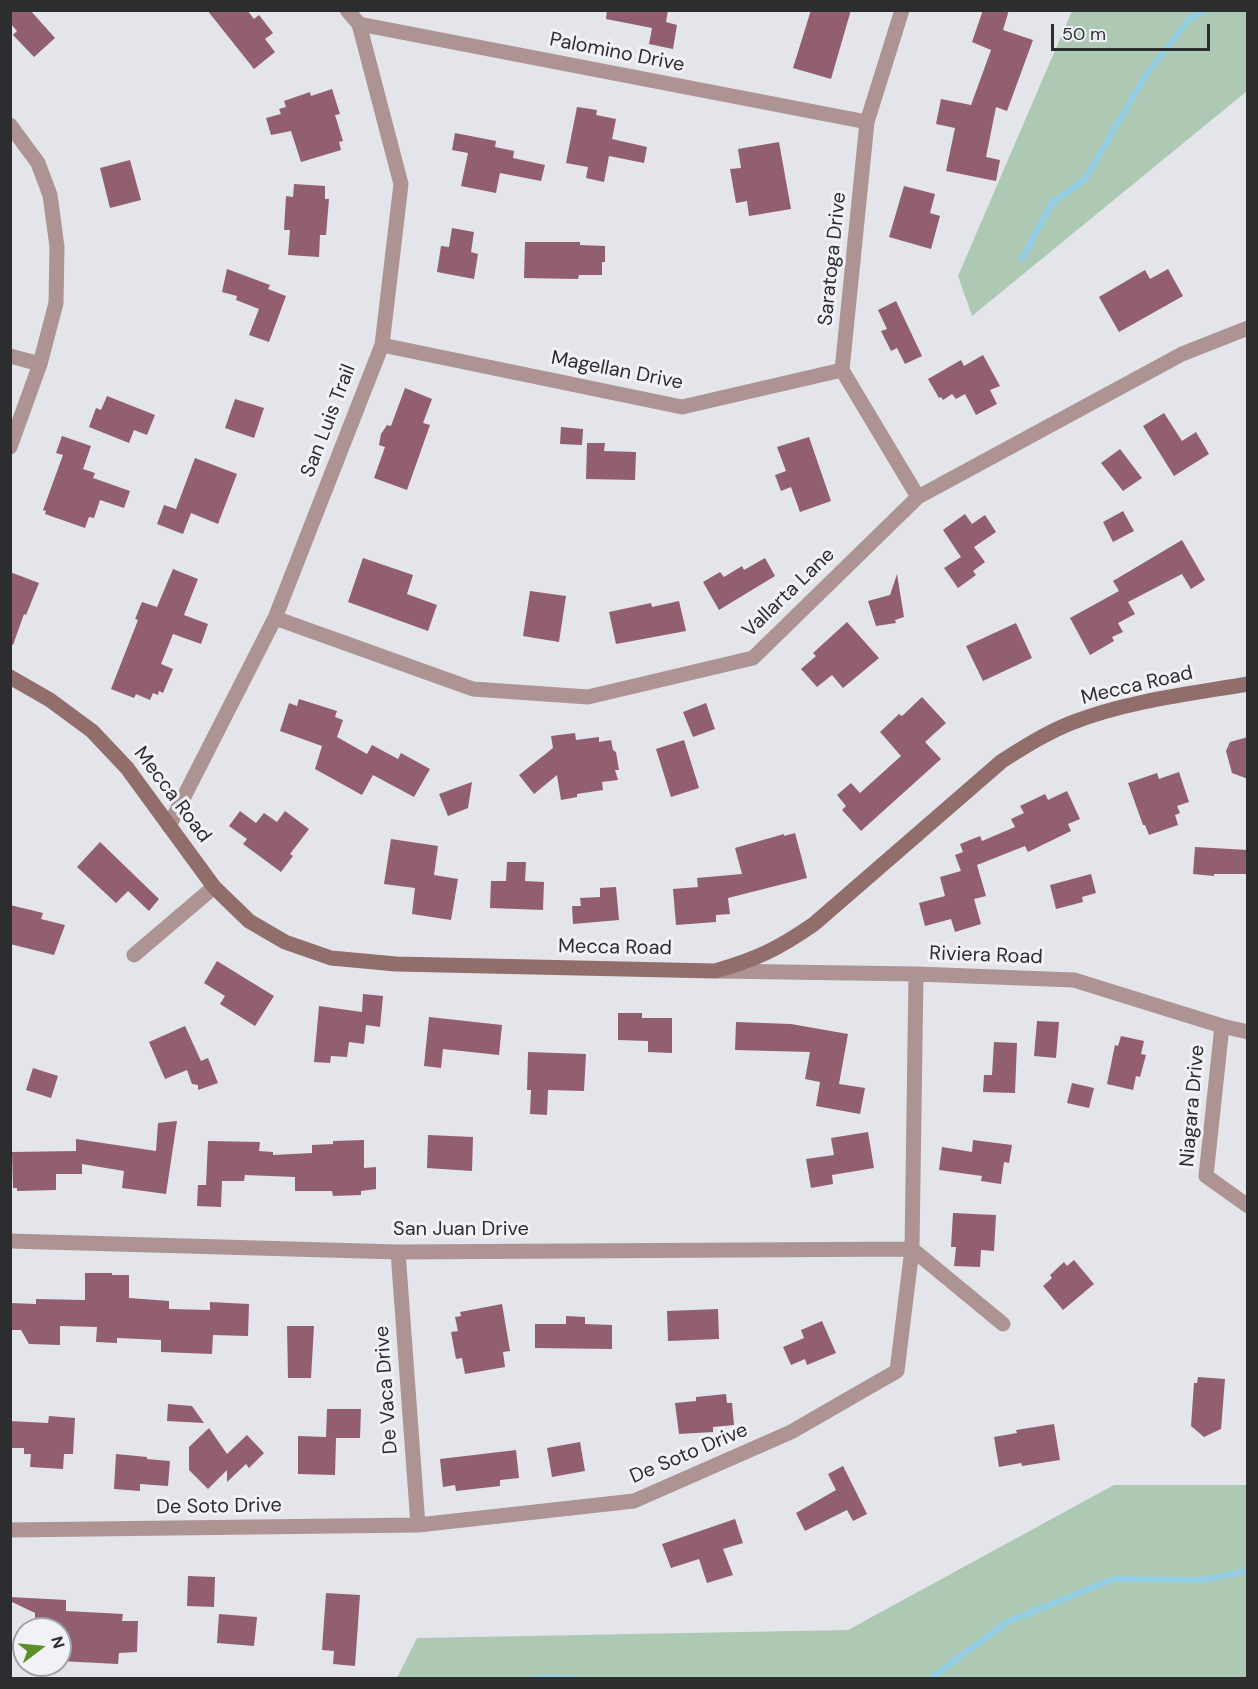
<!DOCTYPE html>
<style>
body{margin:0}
#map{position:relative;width:1258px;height:1689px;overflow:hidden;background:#e3e5eb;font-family:"DM Sans",sans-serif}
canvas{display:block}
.frame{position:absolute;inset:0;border:12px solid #2c2d2f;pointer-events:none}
.north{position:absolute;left:12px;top:1617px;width:60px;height:60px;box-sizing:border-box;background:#f0f2f8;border:2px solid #a2a3a8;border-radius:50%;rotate:74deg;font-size:16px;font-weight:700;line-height:24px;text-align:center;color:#2c2d2f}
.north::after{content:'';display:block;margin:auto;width:21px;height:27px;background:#5b8f28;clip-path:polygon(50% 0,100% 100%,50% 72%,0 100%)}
.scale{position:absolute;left:1051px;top:24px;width:159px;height:27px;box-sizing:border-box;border:3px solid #2c2d2f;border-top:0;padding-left:8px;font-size:18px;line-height:21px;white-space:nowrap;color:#2c2d2f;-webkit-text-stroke:4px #f0f2f8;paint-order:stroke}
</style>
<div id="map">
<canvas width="1258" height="1689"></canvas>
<div class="frame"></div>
<div class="north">N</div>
<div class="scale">50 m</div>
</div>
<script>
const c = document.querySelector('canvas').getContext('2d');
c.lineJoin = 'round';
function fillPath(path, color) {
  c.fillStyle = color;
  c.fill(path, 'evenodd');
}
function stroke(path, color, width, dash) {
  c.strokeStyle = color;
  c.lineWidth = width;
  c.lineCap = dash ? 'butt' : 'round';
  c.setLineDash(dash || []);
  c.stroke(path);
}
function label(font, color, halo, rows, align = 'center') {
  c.font = font + ' "DM Sans",sans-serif';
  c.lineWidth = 6;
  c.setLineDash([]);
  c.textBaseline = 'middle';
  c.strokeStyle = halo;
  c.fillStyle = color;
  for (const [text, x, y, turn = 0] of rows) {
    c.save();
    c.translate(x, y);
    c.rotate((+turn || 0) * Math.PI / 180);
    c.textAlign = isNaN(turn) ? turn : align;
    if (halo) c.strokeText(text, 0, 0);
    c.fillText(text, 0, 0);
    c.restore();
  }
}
fillPath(new Path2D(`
 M1072,11H1247V91L972,316L958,276Z
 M1114,1485H1247V1678H397L417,1638L848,1630Z`), '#adc9b4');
stroke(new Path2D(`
 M1022,259L1051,204L1085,179L1146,75L1190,18L1205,10
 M534,1678H572
 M931,1678L1007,1622L1113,1579L1201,1580L1248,1571`), '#94cee5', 6);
fillPath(new Path2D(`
 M10,10H30L55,38L34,57L13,35L17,31L10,23Z
 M207,10H247L254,19L259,15L273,33L265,39L275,52L254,69Z
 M607,10H668L666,22L677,25L673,49L649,44L652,28L606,19Z
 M811,10H851L831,79L793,68Z
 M983,10H1009L1003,30L1033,40L1007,111L996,107L986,157L1000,160L996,181L946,171L955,128L936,124L941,99L971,105L991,50L972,42Z
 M332,89L340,114L335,115L343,141L339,142L341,150L301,162L291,131L271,135L266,118L281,114L279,109L286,107L284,101L310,92L311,96Z
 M577,107L597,110L596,115L616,119L612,139L647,147L644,163L609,156L604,182L586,178L588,167L566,163Z
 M455,133L496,141L495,147L514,151L513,158L545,165L541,181L500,173L496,193L461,186L468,153L452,150Z
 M779,142L791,209L749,216L747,201L736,203L730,169L741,168L738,149Z
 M130,160L141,200L110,208L100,168Z
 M294,184L325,186V199H329L326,235H320L319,257L288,255L290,230H284L286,196L293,197Z
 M904,186L935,194L930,213L940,216L931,249L889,237Z
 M452,228L474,232L471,252L478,254L474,279L437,272L441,246L449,247Z
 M525,242H580V245L605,246V262H602V275H579L578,279L524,278Z
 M227,269L270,285L268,289L286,296L269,342L249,335L259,309L236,300L237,296L222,292Z
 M1168,269L1183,296L1119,332L1099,297L1145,270L1150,279Z
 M896,301L922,356L905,364L897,348L891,351L881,331L887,329L878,310Z
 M983,355L1000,386L990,390L997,404L976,415L965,394L956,399L952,394L943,400L941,397L939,398L928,379L961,360L964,366Z
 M405,388L432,399L423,423L430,425L407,490L374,478L385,447L379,445L381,434L387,425L391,426Z
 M107,396L155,415L147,435L134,430L129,443L89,427L96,408L101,410Z
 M235,399L264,408L254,438L225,428Z
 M1164,413L1182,441L1196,432L1209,454L1174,476L1143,426Z
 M561,427L583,429L582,445L560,444Z
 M62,436L91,446L83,469L95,473L93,478L130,491L124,508L100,500L94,518L89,517L85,528L45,514L46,511L43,510L63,455L56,453Z
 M809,437L831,501L800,512L791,487L781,491L775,475L786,471L777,447Z
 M587,443H605L604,451L636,452L635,480L586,479Z
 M1120,449L1142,478L1123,491L1101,463Z
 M195,458L237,474L218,524L191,513L183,534L157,524L164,505L176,509Z
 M1123,511L1134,531L1113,542L1103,522Z
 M965,514L972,524L985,515L996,532L974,547L985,562L973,571L976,575L958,588L944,568L961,557L943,530Z
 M1182,540L1205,580L1191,589L1182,574L1128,602L1135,614L1118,623L1123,632L1112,637L1114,641L1090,655L1070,618L1119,591L1113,581Z
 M363,558L413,575L407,594L437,605L428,631L348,602Z
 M765,558L775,576L719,610L703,582L720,572L724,577L742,566L744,570Z
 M173,569L198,579L184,615L208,624L201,644L173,634L161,664L173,669L163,693L159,691L158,695L153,693L150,700L136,694L134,698L111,689L138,620L135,619L142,602L157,607Z
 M10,572L39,583L26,615L24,614L13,645L10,644Z
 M897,574L904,617L895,620L896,623L876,626L868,601L890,595Z
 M530,591L566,596L559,642L523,636Z
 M679,601L686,631L616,644L609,612L651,603L652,607Z
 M847,622L879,658L843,688L832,675L817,687L801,669L816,656L813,653Z
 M1016,623L1032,658L983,681L966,646Z
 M922,697L946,723L925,742L941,759L861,831L842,810L846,806L837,795L851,783L860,793L901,756L880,732L899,714L902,716Z
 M299,699L337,711L335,717L343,720L337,737L367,754L372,745L398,759L401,753L430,769L414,797L373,775L362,795L315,769L322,746L280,731L289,703L297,706Z
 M706,703L715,729L693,737L683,712Z
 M575,733L576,740L599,737V742L611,740L613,750L616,752L619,770H615L618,780L602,782L603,790L577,794V797L561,800L557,775L534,794L519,775L553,748L551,736Z
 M1248,737V779L1232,773L1226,751L1230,742Z
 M684,740L699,788L671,797L656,749Z
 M1179,772L1189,802L1177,806L1180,813L1175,815L1178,825L1149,835L1145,825H1143L1128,783L1157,773L1159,779Z
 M472,782L468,808L448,816L439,794Z
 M1067,791L1080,819L1068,824L1071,831L1028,852L1025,846L977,865L986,896L974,899L981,924L955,932L951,919L925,926L919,903L945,896L940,877L961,871L955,855L963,852L960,844L980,836L982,841L1015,827L1011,819L1024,813L1020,806L1045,794L1048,800Z
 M240,811L256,823L264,813L277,822L285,811L309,829L290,854L293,856L281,872L243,844L247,839L229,826Z
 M795,833L807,878L728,898L730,914L716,915V922L676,925L673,889L698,887L697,878L742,874L735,848L784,834V836Z
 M391,839L438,846L434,875L458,879L451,920L412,914L415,888L384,884Z
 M100,842L159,899L149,911L128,891L116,903L77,867Z
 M1195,847L1248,850V874H1214V876L1193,874Z
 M507,862H526L525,881L544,882L543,910L490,908L491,881H506Z
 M1091,874L1096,893L1082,897L1083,902L1056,909L1050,885Z
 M616,887L619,920L573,924L572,906H581L580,898L600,897V888Z
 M10,905L43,913L41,919L65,925L54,955L10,944Z
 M217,961L274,996L255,1026L220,1004L225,996L204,983Z
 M363,994L383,996L380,1027L366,1025L364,1044L349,1042L347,1057L331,1056L330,1063L314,1062L319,1006L362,1012Z
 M618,1013H642V1018H672V1053L648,1052V1041L618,1040Z
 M429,1017L502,1025L499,1055L443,1049L441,1068L424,1066Z
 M1037,1021L1059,1022L1056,1058L1034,1056Z
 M736,1022L791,1024L848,1034L839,1084L865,1088L860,1114L816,1106L820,1082L805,1079L810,1052L735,1050Z
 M185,1026L201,1061L208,1058L218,1083L198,1090V1085L192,1084L187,1070L165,1079L149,1042Z
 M1121,1036L1144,1041L1141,1054L1146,1055L1140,1077L1136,1076L1133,1090L1107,1084L1115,1045L1118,1046Z
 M994,1042L1017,1043L1015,1093L983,1092L984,1075H992Z
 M528,1052L586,1054L584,1091L548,1090L547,1115L530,1114L531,1090H527Z
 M33,1068L58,1076L51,1098L26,1090Z
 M1072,1083L1094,1088L1089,1108L1067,1103Z
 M177,1121L166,1194L122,1188L124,1171L82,1164V1174H56V1190L17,1191V1188H13L12,1152L76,1151V1139L156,1151L158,1123Z
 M868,1132L874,1168L832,1175L833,1184L811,1188L806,1159L834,1155L831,1138Z
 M428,1135L473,1137L472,1171L427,1168Z
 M364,1140V1168L376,1167V1189L361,1191V1195L333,1196L332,1191H295V1177L245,1175L244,1181H222L221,1207L197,1206L198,1185H206L208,1141L260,1142L259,1151L273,1152V1155L312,1153V1145L333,1144V1141Z
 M973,1140L1012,1145L1009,1163L1004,1162L1001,1184L981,1181L982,1176L939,1170L942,1147L972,1152Z
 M953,1213L996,1215L994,1251L981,1250L980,1267L954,1266L956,1247H951Z
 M1074,1260L1094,1284L1063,1310L1043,1286L1052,1278L1050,1275L1064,1262L1067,1266Z
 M85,1273H112V1275H129V1298L169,1301V1309L210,1310V1302L249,1304L248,1336L213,1335L212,1354L161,1352V1340L117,1338V1343L96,1342L97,1327L60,1326V1345L29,1344L21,1330H10V1303L36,1304V1299L85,1300Z
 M502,1304L510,1351L503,1352L505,1367L465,1374L462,1358L456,1359L451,1332L458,1331L455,1317L461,1316L460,1312Z
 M718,1309L719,1339L668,1341L667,1311Z
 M566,1316L585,1317V1324L612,1325V1349L535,1348V1324H566Z
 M822,1321L836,1353L807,1365L805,1359L791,1365L783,1347L804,1338L801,1330Z
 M287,1326H314L311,1378H288Z
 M1198,1377L1225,1379L1221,1429L1204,1437L1191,1426L1194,1383H1197Z
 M726,1394L727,1403H732L734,1425L713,1427V1432L679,1434L675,1403L696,1401V1397Z
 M168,1404L192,1406L204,1423L167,1421Z
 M327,1409H361L360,1438H336L335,1475L298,1474V1436L326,1437Z
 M49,1416L75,1418L73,1454H64L63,1469L30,1467L31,1454H24V1448H10V1421L48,1423Z
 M1054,1424L1060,1460L1022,1466L1021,1463L999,1467L994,1437L1017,1433L1016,1430Z
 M209,1428L227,1454L247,1435L264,1453L249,1468L246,1464L227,1482V1470L208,1489L189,1470V1447Z
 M580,1442L585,1471L552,1477L547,1448Z
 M516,1450L519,1478L500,1480V1486L456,1491L455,1485L443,1487L440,1459Z
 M116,1454L147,1457V1459L170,1461L168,1486L140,1484V1491L114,1489Z
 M843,1466L867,1514L853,1521L847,1510L805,1531L796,1513L836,1490L828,1474Z
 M735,1519L743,1543L723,1549L733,1575L707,1583L699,1559L671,1568L662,1544Z
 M188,1576L215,1577L214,1607L187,1606Z
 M326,1593L360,1595L355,1666L333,1664L334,1651L322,1650Z
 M10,1597L66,1600V1611L123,1614L122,1621H138L137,1652L119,1653L118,1664L60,1661V1629H46V1624L35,1623V1613L10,1601Z
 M219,1614L257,1617L254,1646L217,1643Z`), '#915f6f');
stroke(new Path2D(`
 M902,10L867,122L842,370L918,497
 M359,24L867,122
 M10,125L38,163L50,195L57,247L56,303L40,364L10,447
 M382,345L682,407L842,370
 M10,356L40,364
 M275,618L473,689L588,697L753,658L918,497L1182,354L1248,328
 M169,826L275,618L382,345L401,184L359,24L347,10
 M134,955L214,887
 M718,971L916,974L1074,980L1222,1026L1248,1032
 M1222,1026L1206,1176L1248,1206
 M10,1241L398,1252L912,1249L1003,1324
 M398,1252L418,1525
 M10,1530L418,1525L634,1501L791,1432L897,1371L912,1249L916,974`), '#ad9493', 15);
stroke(new Path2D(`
 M10,677L50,700L92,731L127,768L214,887L249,921L285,942L331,958L396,964L715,971C757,959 778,949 814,924L1002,761C1024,747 1046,733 1071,723C1127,701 1189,694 1248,684`), '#916d6b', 15);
label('20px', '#2c2d2f', '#f0f2f8', [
 ["Palomino Drive",617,53,11],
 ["Saratoga Drive",833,259,-84],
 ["Magellan Drive",617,371,11],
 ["San Luis Trail",329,421,-69],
 ["Vallarta Lane",789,593,-44],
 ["Mecca Road",1137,686,-13],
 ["Mecca Road",172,795,53],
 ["Mecca Road",615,948,1],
 ["Riviera Road",986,956,2],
 ["Niagara Drive",1193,1106,-85],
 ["San Juan Drive",461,1230],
 ["De Vaca Drive",387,1390,-94],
 ["De Soto Drive",689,1454,-23],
 ["De Soto Drive",219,1507,-1]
]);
</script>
